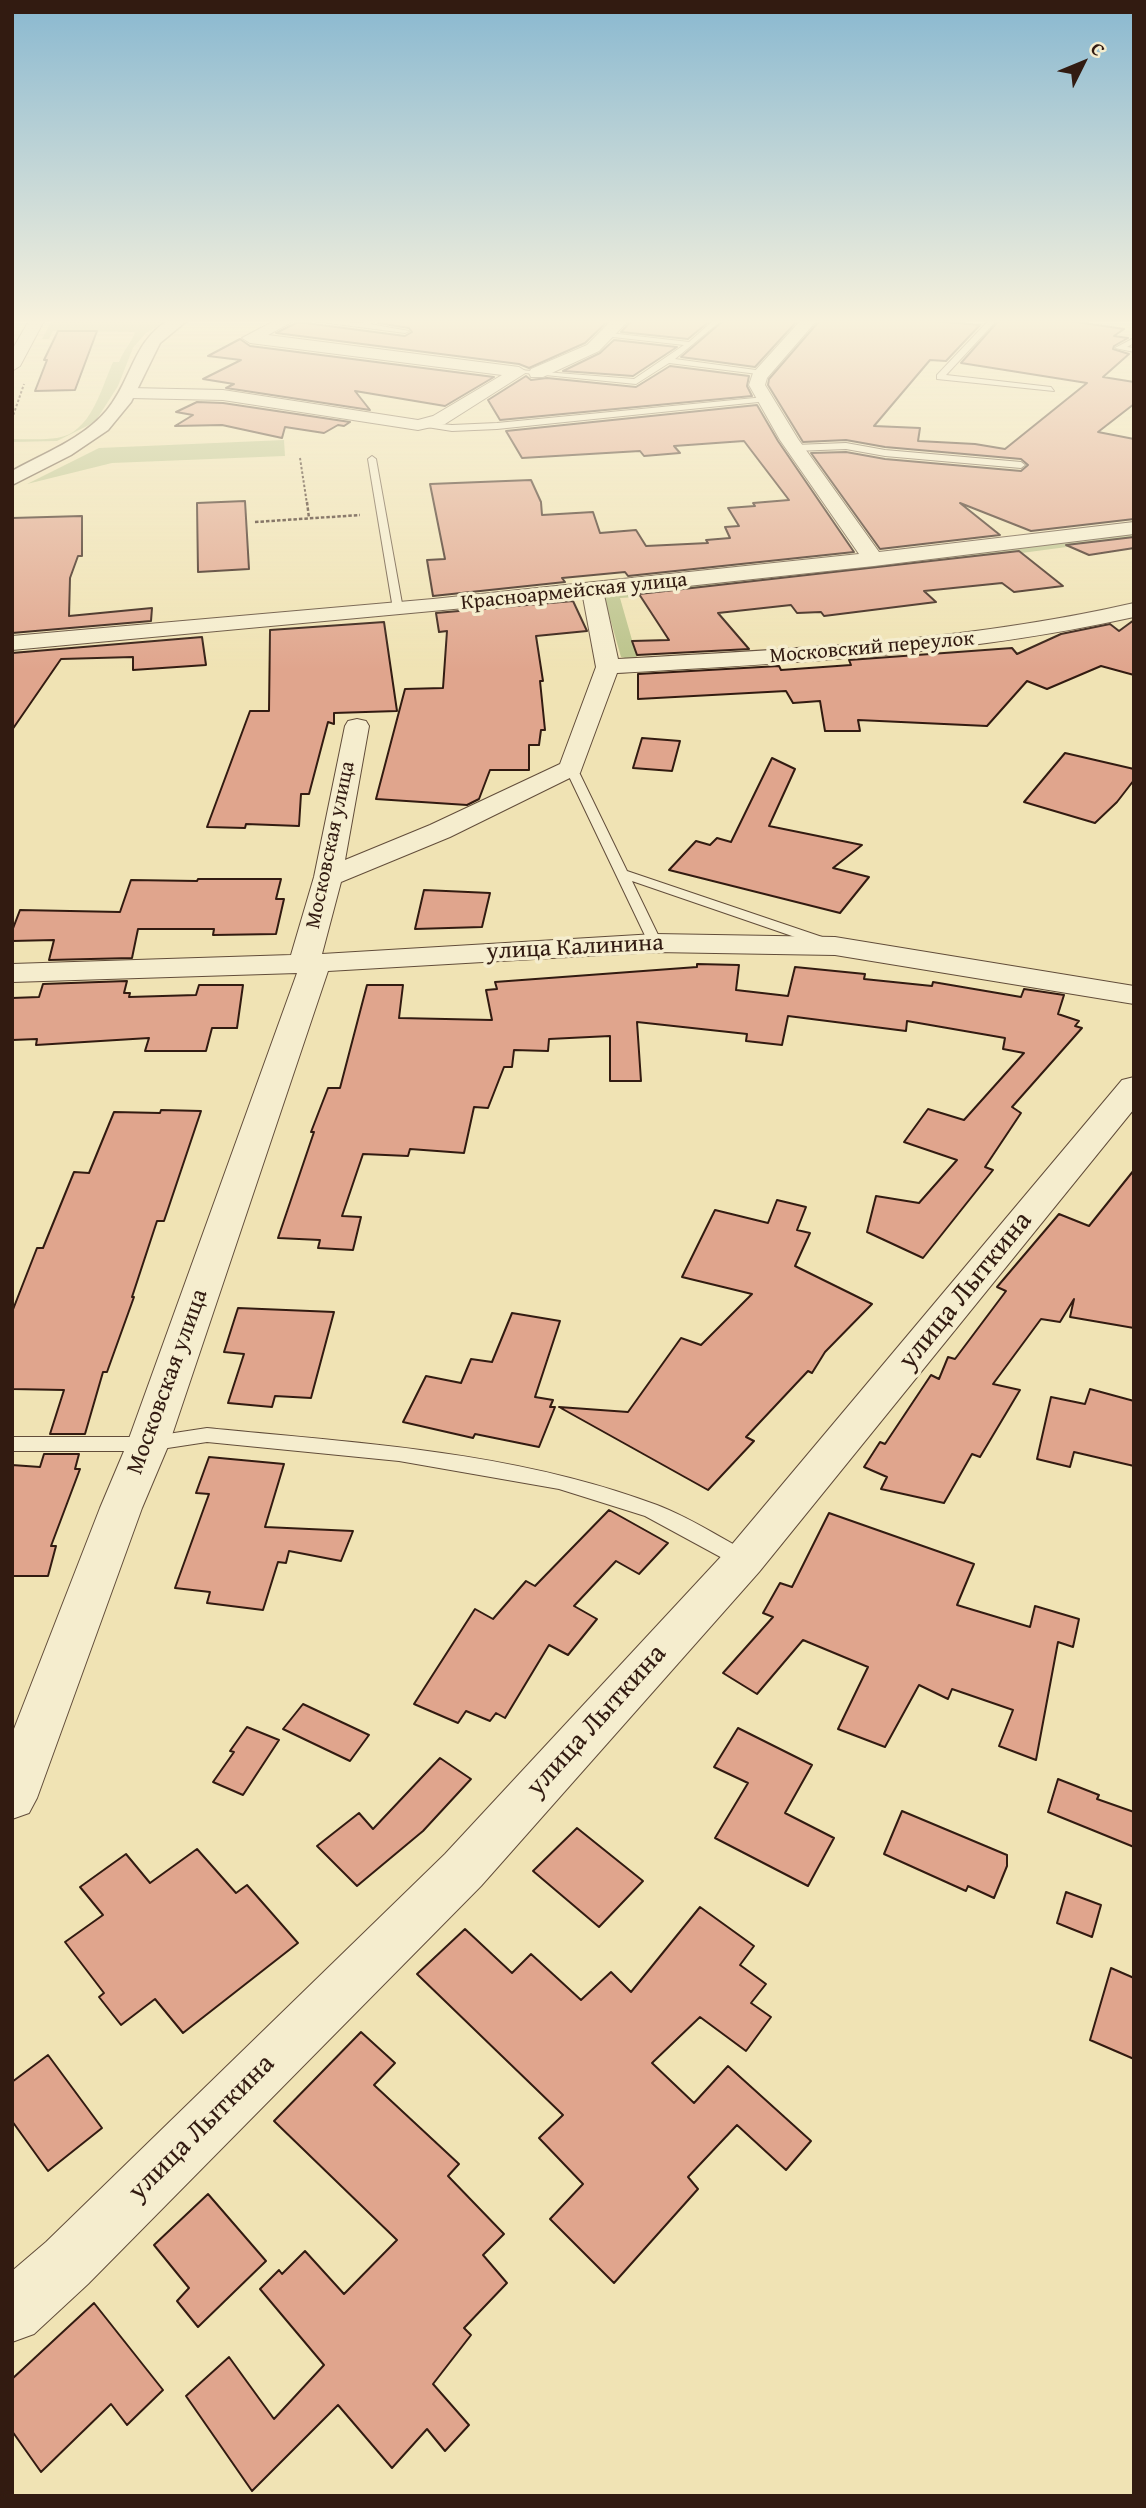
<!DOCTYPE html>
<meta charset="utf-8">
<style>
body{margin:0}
#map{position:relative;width:1146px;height:2508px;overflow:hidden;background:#f0e3b4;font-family:"Gentium Book Plus",serif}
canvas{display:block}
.frame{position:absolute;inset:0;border:14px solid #321b11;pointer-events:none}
.north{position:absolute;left:1048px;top:28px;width:70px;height:70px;-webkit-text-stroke:5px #f5edce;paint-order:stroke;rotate:47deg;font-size:19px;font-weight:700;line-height:28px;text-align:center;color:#321b11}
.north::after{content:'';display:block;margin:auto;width:24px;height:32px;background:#321b11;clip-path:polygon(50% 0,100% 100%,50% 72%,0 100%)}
</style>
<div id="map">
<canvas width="1146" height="2508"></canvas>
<div class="frame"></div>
<div class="north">С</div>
</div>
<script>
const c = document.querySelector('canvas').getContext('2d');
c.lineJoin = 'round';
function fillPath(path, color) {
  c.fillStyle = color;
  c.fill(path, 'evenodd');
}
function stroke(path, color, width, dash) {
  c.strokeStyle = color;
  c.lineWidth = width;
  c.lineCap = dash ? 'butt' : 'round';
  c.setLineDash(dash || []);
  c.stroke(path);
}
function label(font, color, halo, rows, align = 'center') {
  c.font = font + ' "Gentium Book Plus",serif';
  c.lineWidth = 7;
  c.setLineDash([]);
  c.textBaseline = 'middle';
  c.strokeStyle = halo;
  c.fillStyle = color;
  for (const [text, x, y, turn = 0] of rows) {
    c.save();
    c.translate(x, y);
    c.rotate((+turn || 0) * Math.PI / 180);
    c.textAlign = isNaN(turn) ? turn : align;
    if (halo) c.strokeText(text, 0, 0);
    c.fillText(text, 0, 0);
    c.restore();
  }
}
fillPath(new Path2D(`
 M53,319H170L146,333L133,348L118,386L95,422L57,441L12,442L13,439C27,439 43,440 57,438C91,433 101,389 113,362H119C124,349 131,344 135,332L53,331L49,339H42Z
 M284,440L285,456L112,463L27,484L99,448Z
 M1134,531V538L752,589L620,598L638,661L621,657L604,597L606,594Z`), '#bbc38b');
const building = new Path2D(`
 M381,319H610L585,343L529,368L519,364L276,333L298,322L405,336L412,332L409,328L378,323Z
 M633,319H632H712L688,339L621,332Z
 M725,319H799L755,367L681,357Z
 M821,319H914L980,325L946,361L930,360L874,426L920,428L918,441L975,444L1005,449L1087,383L961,363L1000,319H1057L1124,329L1114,336L1128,338L1114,346L1113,349L1129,354L1103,377L1134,382V404L1098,432L1134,439V519L1031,531L960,503L1000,535L880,549L811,453L846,452L885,459L1021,471L1028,465L1021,459L885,447L846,440L803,442L768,385L769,379Z
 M58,331H97L75,390L35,391L47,360H44Z
 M240,339L250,346L494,377L445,406L355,391L370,410L226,388L234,384L203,379L241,360L208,356Z
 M614,340L677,347L633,376L563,371L600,353Z
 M670,366L749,376L747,386L752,396L500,420L488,400L526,376L531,380L547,378L636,387Z
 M197,402L223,403L350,422L344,426L338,425L324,433L285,427L282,438L222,425L175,426L193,415L176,412Z
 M757,405L778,441L854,552L628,576L625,572L562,578L565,582L433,596L427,560L445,559L430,484L531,480L541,502L542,515L593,512L600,533L636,530L646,546L708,543L706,540L730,538L725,527L739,526L728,508L755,506L753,503L789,500L744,441L674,446L680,453L644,456L640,451L522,458L506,431Z
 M245,501L249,569L198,572L197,503Z
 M82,516V556H78L70,578L69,616L152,608L151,621L12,633V518Z
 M1134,537V548L1089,555L1066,545Z
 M1019,551L1063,586L1014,592L1002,583L924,591L936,602L824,616L821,612L797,613L791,605L718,613L749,649L637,655L632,641L669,640L639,594Z
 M573,601L587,631L536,636L543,681H540L545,730H541L539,745H529V770H490L479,799L467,805L376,799L405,689L443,688L447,631L439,632L436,613Z
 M1134,620V675L1101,666L1047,689L1027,681L987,726L858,720L860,731H825L820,701L793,703L786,691L638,699V674L779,666L781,670L851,665L849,660L1012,648L1017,654L1061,634L1110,624L1119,631Z
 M384,622L397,711L334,713V724L328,722L309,794H301L299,826L246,824L245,828L207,827L250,711H269L270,630Z
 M202,637L206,665L133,670V657L61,659L12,730V653Z
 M642,738L680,741L672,771L633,768Z
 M1065,753L1134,769V780L1117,802L1095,823L1024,802Z
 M772,758L795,769L769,826L862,845L833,868L869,877L840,913L669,870L696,841L710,845L717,838L731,842Z
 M198,879H281L276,899H284L276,934L213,935L214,929H138L132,958L49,960L54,940L12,941V931L20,910L120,912L131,880L197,881Z
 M424,890L490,893L482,927L415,929Z
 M697,964L739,965L736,990L788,996L795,967L865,974L864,979L932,986L933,982L1021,997L1024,989L1064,995L1058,1014L1079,1021L1075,1026L1082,1028L1012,1107L1021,1113L985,1167L993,1170L923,1258L867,1232L876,1196L919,1203L957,1160L904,1142L928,1109L964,1120L1024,1053L1003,1049L1005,1038L907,1021L906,1031L788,1016L782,1045L746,1041L747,1034L637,1022L641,1081H610V1036L549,1039L548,1051L514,1050L512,1067H504L488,1108L474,1107L464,1153L410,1149L408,1156L363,1154L342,1216L361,1217L353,1250L318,1248L320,1240L278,1238L314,1132H311L328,1088H340L367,985H403L399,1018L492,1020L486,990L497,989L495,982L697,967Z
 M127,981L124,993H130L129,997L196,995L199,985H243L237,1028H212L206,1051H145L149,1038L36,1045L37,1039L12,1040V998L39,997L43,984Z
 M161,1110L201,1111L164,1221H157L132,1297H134L107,1372H103L85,1434H50L64,1390L12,1389V1312L37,1248H43L74,1172L89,1173L114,1112L160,1113Z
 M1134,1170V1328L1070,1317L1074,1299L1060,1322L1041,1319L993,1384L1020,1390L980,1457L972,1454L944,1503L881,1489L887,1477L864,1467L880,1442L885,1444L931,1375L939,1379L948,1357L955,1359L1006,1291L997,1287L1059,1214L1089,1226Z
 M777,1200L806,1207L797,1230L810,1233L795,1266L872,1304L825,1352L812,1373L808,1371L746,1437L754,1441L708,1490L559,1407L628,1412L681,1338L701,1345L752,1294L682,1277L715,1210L768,1223Z
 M238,1308L334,1312L311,1398L275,1396L272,1407L228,1403L244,1354L224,1352Z
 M512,1313L560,1321L535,1397L553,1400L550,1407H555L539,1447L475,1434L473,1438L403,1422L426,1376L461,1383L471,1359L492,1362Z
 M1090,1389L1134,1401V1466L1074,1452L1070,1467L1037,1459L1051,1397L1085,1404Z
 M44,1454H79L75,1469H80L51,1546H56L48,1576H12V1465L40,1467Z
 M209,1457L284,1464L265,1527L353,1531L341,1561L289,1551L286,1563L278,1562L263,1610L207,1603L210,1592L175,1588L209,1494L196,1493Z
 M609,1510L668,1543L639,1574L616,1561L574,1606L597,1619L568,1655L549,1645L505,1718L496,1713L490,1721L466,1711L458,1723L414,1704L475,1609L493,1619L526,1581L535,1586Z
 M829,1513L974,1564L957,1605L1030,1627L1035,1606L1079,1619L1073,1647L1058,1642L1036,1760L999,1746L1013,1710L952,1689L948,1699L919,1685L885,1747L838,1729L868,1667L803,1640L757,1694L723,1673L773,1617L763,1613L780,1583L792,1587Z
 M303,1704L369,1735L350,1761L283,1729Z
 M247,1727L279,1740L243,1795L213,1782L234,1752L230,1751Z
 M738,1728L812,1765L785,1813L834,1838L808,1886L715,1838L748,1783L714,1767Z
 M440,1758L471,1779L423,1831L357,1886L317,1846L359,1813L373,1829Z
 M1058,1779L1099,1795L1097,1799L1134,1812V1847L1048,1812Z
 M902,1811L1007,1855V1866L994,1898L968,1886L966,1891L884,1854Z
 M577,1828L643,1881L599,1927L533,1871Z
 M197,1849L236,1893L247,1885L298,1943L183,2033L155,1999L121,2025L99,1997L104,1993L65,1942L103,1915L80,1887L126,1854L150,1883Z
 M1066,1892L1101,1905L1092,1937L1057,1923Z
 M700,1907L754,1946L740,1965L766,1984L751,2003L771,2017L746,2051L700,2017L652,2063L694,2103L728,2066L811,2141L786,2170L737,2125L688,2177L698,2189L614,2283L550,2219L583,2184L539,2138L563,2115L417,1974L465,1929L512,1973L531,1954L581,2000L611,1972L631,1992Z
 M1111,1968L1134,1978V2059L1090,2040Z
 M361,2032L395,2063L374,2085L459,2164L448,2176L504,2234L483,2255L507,2283L464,2328L471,2335L433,2384L469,2425L445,2451L427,2429L392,2468L338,2405L252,2491L186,2396L229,2357L274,2419L324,2365L260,2289L279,2270L282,2274L305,2251L344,2294L397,2240L274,2121Z
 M48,2055L102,2128L48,2171L12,2121V2082Z
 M208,2194L266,2261L198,2327L177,2301L189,2288L154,2245Z
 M94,2303L163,2390L127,2425L111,2404L41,2472L12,2431V2379Z`);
fillPath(building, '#e0a58d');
stroke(building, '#321b11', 2);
const service = new Path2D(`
 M298,319L360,323L379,319L370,324L409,331L405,333Z
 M715,319H723L675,359L763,371L766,375L669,363L636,384L515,372L519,370L634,379L684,345L604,336L601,332L689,342Z
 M990,319H998L946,375L1051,387L1054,391L937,379V375Z
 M1134,338V343L1127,347L1134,348V352L1115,348Z
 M765,397L768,401L497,429L452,431L414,425L418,422L452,425L497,423Z
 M846,443L885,450L1021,462L1025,465L1021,468L885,456L846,449L795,451L791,448L795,445Z
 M372,456L376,459L403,609L398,612L393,609L368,459Z
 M571,764L577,768L627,871L834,941L836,944L829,948L824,947L632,881L662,943L660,946H650L565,768Z
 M207,1428C357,1443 514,1451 657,1505C689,1517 721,1538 751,1554L754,1560L751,1566L744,1568L737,1566L645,1516L559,1489L399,1461L207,1442L148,1451H12V1437H148Z`);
const minor = new Path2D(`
 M30,319H45L20,366L12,371V350Z
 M278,319H297L268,335L519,367L527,372L445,424L418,430L223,400L130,398L121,393L130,388L223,390L418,420L433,416L502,375L250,343L242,338Z
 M613,319H630L599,351L543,377H531L529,373L531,369L587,345Z
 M802,319H818L767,378L765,385L798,439L879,552L1134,522V534L874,566L604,595L618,659C792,649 964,642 1134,603V617C963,655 791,663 617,673L580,773L450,837L341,882L322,954L655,934L835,937L1134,986V1004L835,955L655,952L328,971L169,1444L142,1508L37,1798L29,1813L12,1819V1734L100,1508L127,1444L297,973L12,982V964L291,955L314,877L345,726L348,721L357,719L366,721L369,726L345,860L430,825L560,764L596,667L583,597L12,650V636L433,599L859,554L780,440L749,385L753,373Z
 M1134,1077V1109L759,1572L481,1886L88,2284L34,2334L12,2342V2271L46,2242L445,1854L729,1548L1122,1080Z`);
const tertiary = new Path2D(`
 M170,319H189L160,343L131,402L108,430L71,455L12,485V471C44,453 83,439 107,410C133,378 132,342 170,319Z`);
stroke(service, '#624d3a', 2);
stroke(minor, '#624d3a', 2);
stroke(tertiary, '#624d3a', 3);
stroke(new Path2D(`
 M12,419L24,384
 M300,458L307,504`), '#321b11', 2, [2.5, 2]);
stroke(new Path2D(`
 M307,502L309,518
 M255,522L360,515`), '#321b11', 2.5, [3.5, 2]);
fillPath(service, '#f5edce');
fillPath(minor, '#f5edce');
fillPath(tertiary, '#f5edce');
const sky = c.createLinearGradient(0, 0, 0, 670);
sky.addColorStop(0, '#89b8d0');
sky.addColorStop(0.48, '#f8f2dd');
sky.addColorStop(1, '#f8f2dd00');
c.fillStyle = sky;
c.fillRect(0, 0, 1146, 670);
label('21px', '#321b11', '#f5edce', [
 ["Красноармейская улица",574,592,-6],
 ["Московский переулок",872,648,-5],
 ["Московская улица",331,845,-78]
]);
label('24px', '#321b11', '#f5edce', [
 ["улица Калинина",575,948,-3],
 ["Московская улица",168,1382,-70]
]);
label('28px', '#321b11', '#f5edce', [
 ["улица Лыткина",966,1291,-51],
 ["улица Лыткина",597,1721,-48],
 ["улица Лыткина",202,2128,-45]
]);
</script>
